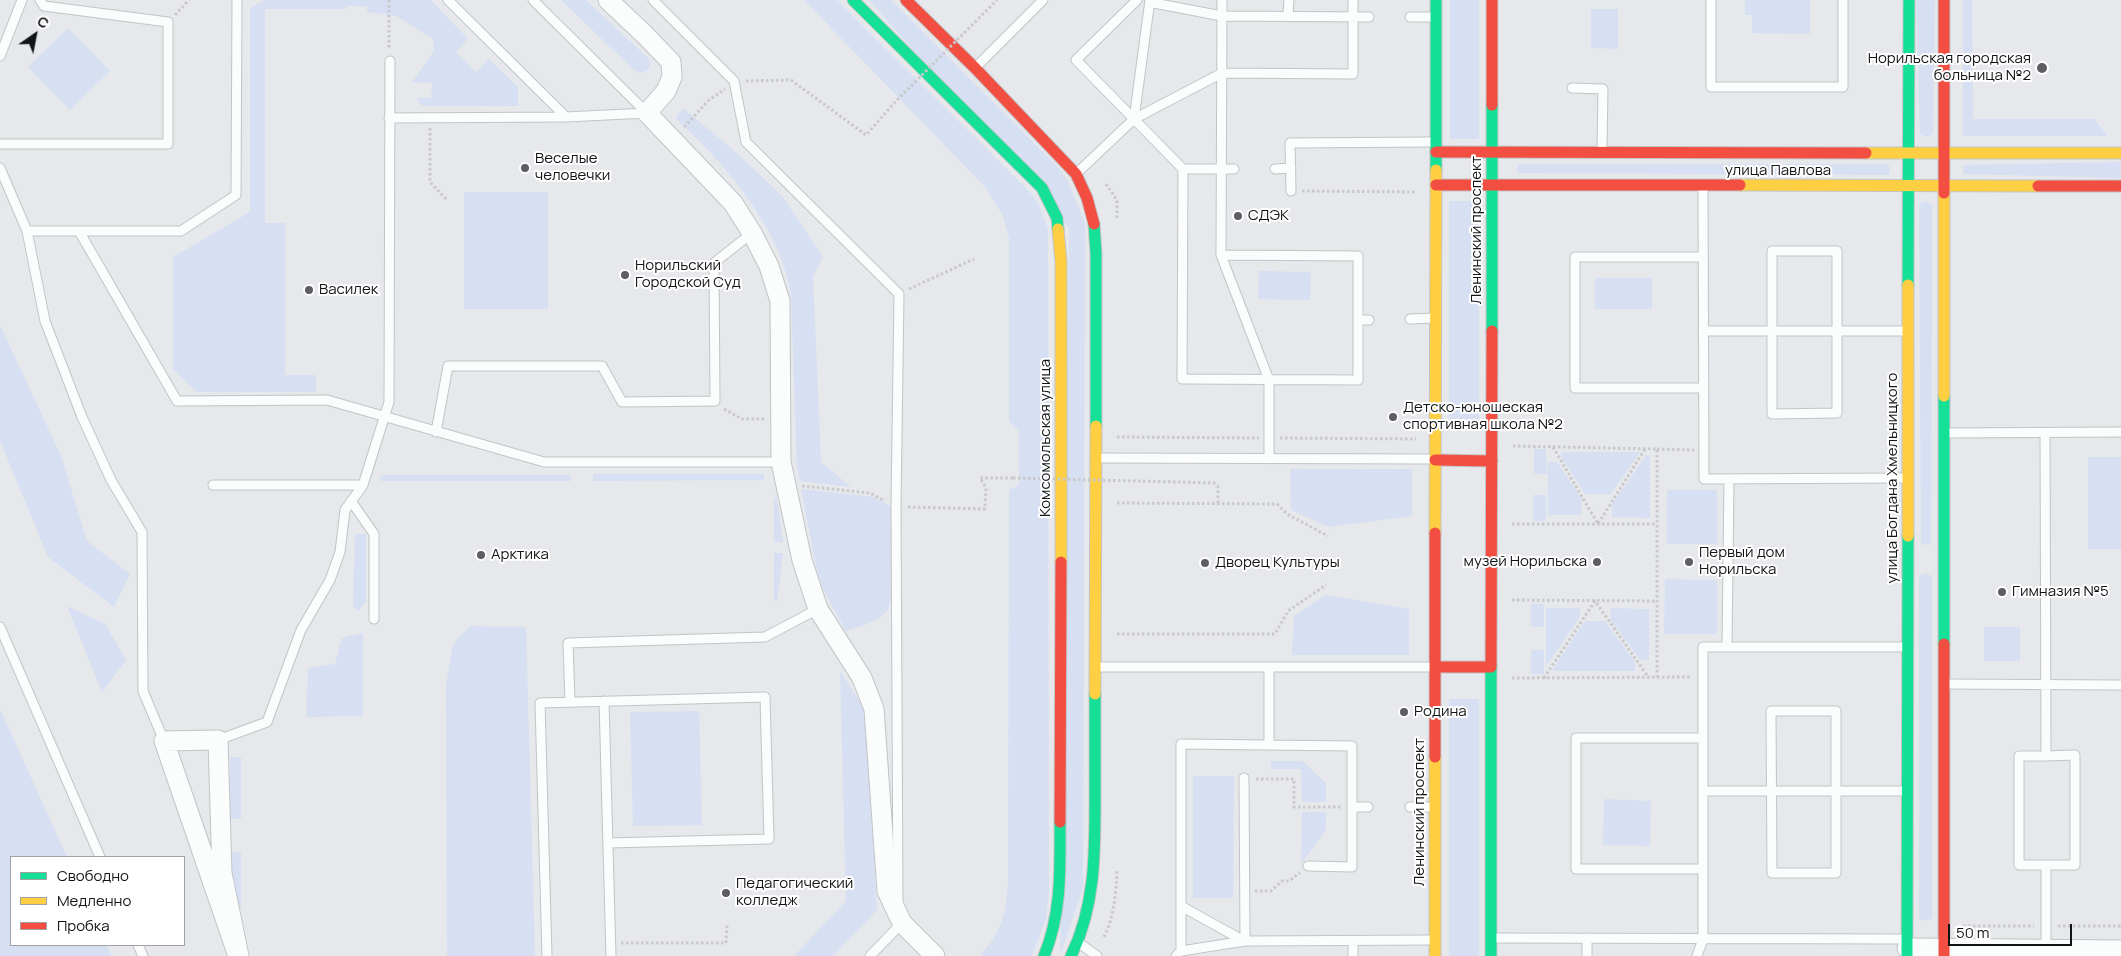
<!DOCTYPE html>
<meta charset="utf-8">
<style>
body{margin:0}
#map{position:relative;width:2121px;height:956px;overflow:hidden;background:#e6e8ec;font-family:Manrope,sans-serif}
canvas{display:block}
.legend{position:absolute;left:10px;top:856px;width:175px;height:90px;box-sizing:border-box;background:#fff;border:1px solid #a0a1a2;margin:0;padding:6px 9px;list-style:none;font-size:15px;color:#121416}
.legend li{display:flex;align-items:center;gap:10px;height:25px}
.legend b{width:25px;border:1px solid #a0a1a2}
.north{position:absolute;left:10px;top:10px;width:50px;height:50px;-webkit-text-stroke:4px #fff;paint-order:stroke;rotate:33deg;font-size:14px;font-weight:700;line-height:20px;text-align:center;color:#121416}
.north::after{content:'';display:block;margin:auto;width:18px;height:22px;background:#121416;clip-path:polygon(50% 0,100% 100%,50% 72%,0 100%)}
.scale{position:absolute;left:1948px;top:924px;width:124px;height:22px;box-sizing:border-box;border:2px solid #121416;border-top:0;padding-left:6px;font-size:15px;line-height:18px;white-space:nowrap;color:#121416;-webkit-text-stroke:4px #fff;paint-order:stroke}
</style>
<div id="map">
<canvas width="2121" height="956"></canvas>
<ul class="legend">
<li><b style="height:6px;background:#16e098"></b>Свободно</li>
<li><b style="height:6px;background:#ffcf43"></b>Медленно</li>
<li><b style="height:6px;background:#f24e42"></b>Пробка</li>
</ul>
<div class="north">С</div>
<div class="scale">50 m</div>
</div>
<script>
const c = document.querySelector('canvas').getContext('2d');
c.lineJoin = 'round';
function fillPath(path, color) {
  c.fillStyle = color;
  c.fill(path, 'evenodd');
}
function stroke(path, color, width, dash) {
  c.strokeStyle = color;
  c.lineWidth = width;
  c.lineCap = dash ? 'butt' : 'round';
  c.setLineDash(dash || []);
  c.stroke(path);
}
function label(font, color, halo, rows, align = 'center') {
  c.font = font + ' Manrope,sans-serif';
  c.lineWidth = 4;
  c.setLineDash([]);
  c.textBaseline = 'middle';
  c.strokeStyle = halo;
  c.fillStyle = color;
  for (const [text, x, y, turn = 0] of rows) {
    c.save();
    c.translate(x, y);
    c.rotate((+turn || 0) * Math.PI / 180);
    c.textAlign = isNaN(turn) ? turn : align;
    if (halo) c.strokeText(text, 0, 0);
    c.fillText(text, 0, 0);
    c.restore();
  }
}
fillPath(new Path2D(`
 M264,0H431L468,39L456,52L476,72L489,59L518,87V106H423L419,103L417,98H431L432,83L412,82L434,51L433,39L396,16L367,12V6H347L346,9H265V223H285V375H316V392H197L173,369V257L250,212V9Z
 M561,0H586L649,59L650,65L648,70L641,73L634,70Z
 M804,0H837L1028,190L1038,203L1048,229L1049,893L1046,919L1032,956H980C1002,930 1006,916 1008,882L1009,490L1019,485V431L1009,421V238L1003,216L986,188Z
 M869,0H891L1055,164L1068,181L1085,223L1083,888L1060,956L1069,228Z
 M1450,0H1479V139H1450Z
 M1745,0H1810V34L1752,33V15H1745Z
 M1916,0H1935L1933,134L1927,137L1920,134Z
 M1963,0H1972L1973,119H2095L2107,136H1963Z
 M1591,9H1618V49L1591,48Z
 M68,28L110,71L70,110L28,67Z
 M683,108L739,155L782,196L823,257L813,277L821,462L851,487L800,481L797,467L791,294C781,228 723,161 675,118Z
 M2121,162V178L1963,174L1964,165Z
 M1518,164H1888L1890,169L1889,175L1517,173Z
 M464,192H548V309H464Z
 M1449,201H1479V420H1449Z
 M1925,201L1932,204L1931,543L1928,545L1921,544L1919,204Z
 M1259,271L1311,272L1310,300L1258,299Z
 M1595,278H1652V309H1595Z
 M0,325L61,456L87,541L130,574L114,607L48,557L0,441Z
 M1534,449H1546L1547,474H1534Z
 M1561,452H1640L1611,494H1585L1561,457Z
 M1646,455H1650V518L1612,517V505Z
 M2088,457H2121V549H2088Z
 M1548,462H1557L1582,499L1581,515H1548Z
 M1290,469H1412V516L1329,527L1291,510Z
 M593,474H764V480L593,481Z
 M381,475H571V481H380Z
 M801,489L874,497L891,507C892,526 897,599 887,611C876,623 860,626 846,631L824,591L818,575Z
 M1667,490H1717V544H1667Z
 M1533,495H1546V521H1533Z
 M774,498H777L783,542H774Z
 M355,534H366V601L358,611L353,605Z
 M774,553H783L777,601H774Z
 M1925,573L1932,576V918L1926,921L1919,919V576Z
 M1665,579L1717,580V634H1664Z
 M1326,595L1409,609V655H1292L1294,616Z
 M1531,604H1544V627H1531Z
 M67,606L105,624L126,660L102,692Z
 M1546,608H1580V617L1546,666Z
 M1611,608L1649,609V660H1640L1610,619Z
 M1585,621H1605L1635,662V671H1552Z
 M470,626L526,627L535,956H447L446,684L453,644Z
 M1984,627H2020V661H1984Z
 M363,633V716L306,717L308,668L335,664L342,638Z
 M1531,650H1544V674H1531Z
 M840,671L866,711L877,910L833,956H794L846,901Z
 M1449,699H1479V956H1449Z
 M0,709L67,857H11V945H106L112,956H0Z
 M699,711L702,825L633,826L630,712Z
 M230,757H241V819H230Z
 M1271,761H1302L1326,783V802H1302L1301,769H1271Z
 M1193,776H1234L1233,898H1193Z
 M1604,799L1651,801L1650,846L1603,845Z
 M1302,812H1326V830L1301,864Z
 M230,852H241V910L230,876Z`), '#d7dff2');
const lane = new Path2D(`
 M448,0L566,117
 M533,0L647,113
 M653,0L734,81L746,142L899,294L896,507L898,903
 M1137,0L1076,60L1183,169L1182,379L1358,380V256L1221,255
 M1153,0L1154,3L1222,16L1369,17
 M1222,0L1221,255L1269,380V459
 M1711,0V87H1843V0
 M1288,16L1289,0
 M1410,17H1435
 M0,56L22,0
 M976,67L1043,0
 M1572,88L1603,89L1602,149
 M389,118L566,117L647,113
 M1134,119L1150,0
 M0,144H168V22L44,6L40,0
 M0,168L27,231L45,321L82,417L111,480L142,532L143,691L164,741
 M1183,169H1234
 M1275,169L1291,168
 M1078,172L1134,119L1222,73L1353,74V0
 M1703,188L1704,479L1905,478
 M1291,191L1290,143L1433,142
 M27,231H181L236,195L237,0
 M79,231L177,401L327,400L544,462H781
 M1772,251H1837V413L1772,414Z
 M1703,257H1575V388H1703
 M1410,319L1434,318
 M1358,320H1369
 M1703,331H1906
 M436,432L448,366H602L622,402L715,401L714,263L752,233
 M1946,433L2121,432
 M2045,433L2046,756L2075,755V865H2019V756H2046
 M1098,458L1433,459
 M213,485H363
 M351,501L374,534V619
 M0,627L100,857
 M1727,647L1729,479
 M1097,667H1434
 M1269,667V745
 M1946,684L2121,685
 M604,701L611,956
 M570,702L568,643L765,637L818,609
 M1771,711H1836V873H1772Z
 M1703,738H1576V869H1703
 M218,740L267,722L301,630L330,580L340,552L345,510L363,485L389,402L390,61
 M1244,778L1245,941
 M1703,791H1905
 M1353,807H1368
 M1410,807H1432
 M2046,865V949
 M1181,906L1244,941
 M1494,938L1906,939
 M1079,943L1097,956
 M138,945L143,956
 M1181,951V744L1352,746V867L1308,866
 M547,956L540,703L765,697L769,839L608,843
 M870,956L902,923
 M1176,956L1181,951L1245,941L1433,940
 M1353,956V942
 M1587,956V938
 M1697,956L1703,939V647H1904`);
const street = new Path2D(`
 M608,0L644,34L671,62L672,77L666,91L647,113L733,203L752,233L769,266L780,301L781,462L802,560L818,609L862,678L874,709L887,891L902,923L935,956
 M1907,948L2121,950
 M238,956L164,741L218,740L222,873L239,956`);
const fast = new Path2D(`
 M853,0L1042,188L1057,218L1058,229
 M1436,170V0
 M1094,224L1096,254V426
 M1908,285L1909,0
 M1492,331V105
 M1944,396V644
 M1044,956C1062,913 1060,868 1060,822
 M1071,956C1095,907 1095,855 1095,802C1095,766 1095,730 1095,694
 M1491,956V666
 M1907,956L1908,536`);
const slow = new Path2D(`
 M1866,153H2121
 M1740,185L2038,186
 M1944,193V396
 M1058,229L1061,262V562
 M1435,533L1436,170
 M1908,536V285
 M1095,694L1096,426
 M1435,956V757`);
const jam = new Path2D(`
 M906,0L975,68L1076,174L1087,198L1094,224
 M1944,0V193
 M1492,105V0
 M1436,152L1866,153
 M1436,185H1740
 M2038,186H2121
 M1435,460L1492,461
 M1944,644V956
 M1491,666L1492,331
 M1435,667H1491
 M1435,757V533
 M1060,822L1061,562`);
stroke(lane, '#c2c4c7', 11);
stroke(street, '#c2c4c7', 21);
stroke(fast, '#c2c4c7', 13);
stroke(slow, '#c2c4c7', 13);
stroke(jam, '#c2c4c7', 13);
stroke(new Path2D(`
 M389,0V49
 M175,15L189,0
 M746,81L791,80L866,135L897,100
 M684,127L709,100L725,89
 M430,128V182L447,200
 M1106,184L1117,200V220
 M1302,191L1415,192
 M909,289L974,259
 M724,409L742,419H765
 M1117,437L1259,438
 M1280,438L1416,439
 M1513,446L1657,449V677
 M1553,447L1598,524L1645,449
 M1657,449L1694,450
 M802,486L870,493L885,501
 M1117,503L1277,504L1287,514L1328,536
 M1218,503V483
 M908,507L985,509L986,488L980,478H1013
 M1512,524H1657
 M1512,600L1657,601
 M1117,634H1275L1288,611L1326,585
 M1512,678L1691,677
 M1544,678L1595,601L1649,678
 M1256,779H1294V807H1342
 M1255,891H1271L1282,881H1289L1300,873
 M1963,926H2034
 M2058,926H2121
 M1104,937C1114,917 1116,894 1117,871
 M621,943H726L727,925`), '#c9c9cb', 3, [2.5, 2.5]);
stroke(lane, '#fbfcfc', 9);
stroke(street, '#fbfcfc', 19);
stroke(fast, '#16e098', 11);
stroke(slow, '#ffcf43', 11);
stroke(jam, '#f24e42', 11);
stroke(new Path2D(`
 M897,100L997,0
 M1013,478L1218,483`), '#c9c9cb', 3, [2.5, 2.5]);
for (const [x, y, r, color] of [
 [2042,68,6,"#5c5e61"],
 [525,168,5,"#5c5e61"],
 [1238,216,5,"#5c5e61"],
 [625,275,5,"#5c5e61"],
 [309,290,5,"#5c5e61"],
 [1393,417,5,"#5c5e61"],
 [481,555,5,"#5c5e61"],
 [1597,562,5,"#5c5e61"],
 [1689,562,5,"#5c5e61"],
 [1205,563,5,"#5c5e61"],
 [2002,592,5,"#5c5e61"],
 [1404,712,5,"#5c5e61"],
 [726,893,5,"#5c5e61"]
]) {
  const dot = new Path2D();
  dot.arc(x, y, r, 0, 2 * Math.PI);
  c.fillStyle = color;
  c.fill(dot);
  stroke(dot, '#fff', 2);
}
label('15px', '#121416', '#fff', [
 ["Норильская городская",2031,59,"right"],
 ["больница №2",2031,76,"right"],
 ["Веселые",535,159],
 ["человечки",535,176],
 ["СДЭК",1248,216],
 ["Норильский",635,266],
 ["Городской Суд",635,283],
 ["Василек",319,290],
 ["Детско-юношеская",1403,408],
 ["спортивная школа №2",1403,425],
 ["Первый дом",1699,553],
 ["Норильска",1699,570],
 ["Арктика",491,555],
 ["музей Норильска",1587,562,"right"],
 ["Дворец Культуры",1215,563],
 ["Гимназия №5",2012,592],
 ["Родина",1414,712],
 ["Педагогический",736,884],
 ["колледж",736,901]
], 'left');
label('15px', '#121416', '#fff', [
 ["улица Павлова",1778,171],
 ["Ленинский проспект",1477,230,-90],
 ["Комсомольская улица",1046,438,-90],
 ["улица Богдана Хмельницкого",1893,478,-90],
 ["Ленинский проспект",1420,812,-90]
]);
</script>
